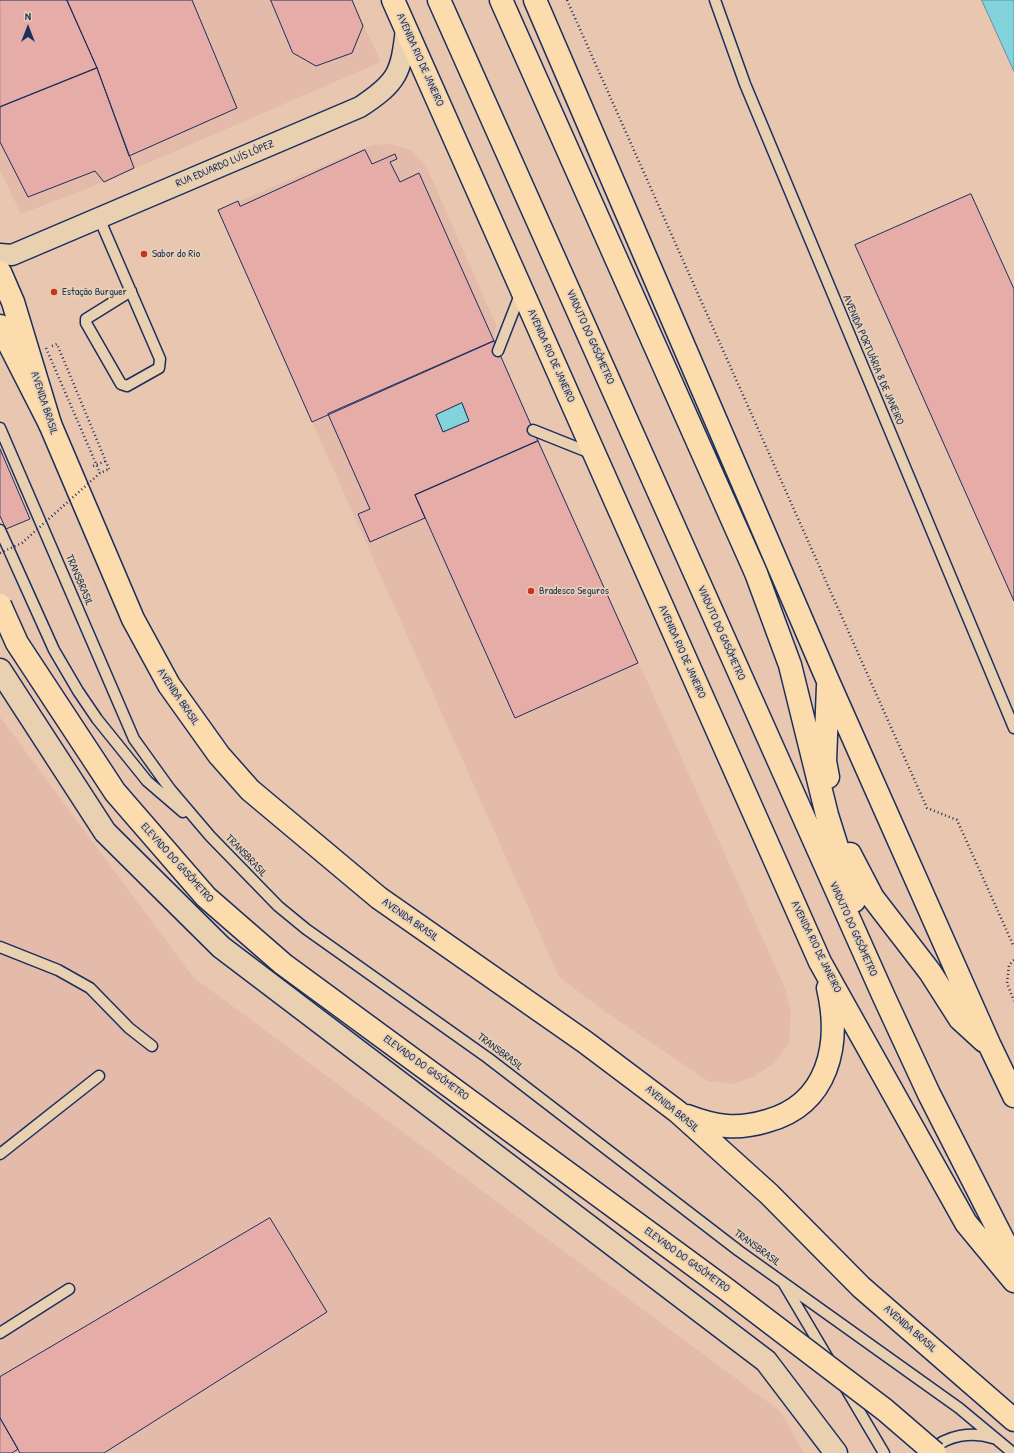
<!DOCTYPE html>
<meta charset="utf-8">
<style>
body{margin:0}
#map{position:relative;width:1014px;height:1453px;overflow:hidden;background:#e9c6af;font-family:"Patrick Hand",sans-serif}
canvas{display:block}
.north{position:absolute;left:8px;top:8px;width:40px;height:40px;-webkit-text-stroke:3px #e8d0b1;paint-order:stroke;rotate:0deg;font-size:11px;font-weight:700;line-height:16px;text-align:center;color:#1b2f5e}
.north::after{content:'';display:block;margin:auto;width:14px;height:18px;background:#1b2f5e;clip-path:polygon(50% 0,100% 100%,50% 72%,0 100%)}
</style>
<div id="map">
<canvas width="1014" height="1453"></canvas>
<div class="north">N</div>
</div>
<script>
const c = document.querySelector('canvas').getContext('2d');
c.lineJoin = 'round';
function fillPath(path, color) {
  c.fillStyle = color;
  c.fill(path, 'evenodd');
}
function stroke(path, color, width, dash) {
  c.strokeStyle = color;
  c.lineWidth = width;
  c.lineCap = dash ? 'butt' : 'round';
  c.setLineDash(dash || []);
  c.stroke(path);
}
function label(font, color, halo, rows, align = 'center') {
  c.font = font + ' "Patrick Hand",sans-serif';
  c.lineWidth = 3.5;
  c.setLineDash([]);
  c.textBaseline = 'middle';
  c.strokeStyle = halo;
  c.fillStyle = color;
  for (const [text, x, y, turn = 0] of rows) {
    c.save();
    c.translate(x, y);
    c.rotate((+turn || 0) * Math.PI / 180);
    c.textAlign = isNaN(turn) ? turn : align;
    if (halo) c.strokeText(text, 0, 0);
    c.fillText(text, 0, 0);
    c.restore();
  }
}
fillPath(new Path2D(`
 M0,0H352L381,62L104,182L21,214L0,170Z
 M390,144L411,150L427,168L496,325L494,341L785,988L791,1012L789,1044L774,1063L753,1077L732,1084L708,1081L603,1010L559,977L218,210L372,145Z
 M0,717L193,977L780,1411L804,1453H0Z`), '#e4bbab');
const water = new Path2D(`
 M982,0H1014V71Z
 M462,403L469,421L443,432L436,415Z`);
fillPath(water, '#82d3dc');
stroke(water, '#5991aa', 1);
const building = new Path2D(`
 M0,0H67L97,68L0,107Z
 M67,0H192L237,108L129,156L97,68Z
 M271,0H352L363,26L352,53L316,66L293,53Z
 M97,68L134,168L104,182L95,171L28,197L0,142V107Z
 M365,150L372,164L395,154L397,159L390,162L400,182L419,173L494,341L312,422L218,210L238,201L240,206Z
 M971,194L1014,289V601L855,245Z
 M494,341L538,441L415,495L425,518L370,542L358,514L370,509L328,414ZM462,403L469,421L443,432L436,415Z
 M538,441L638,663L515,718L415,495Z
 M0,449L30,519L6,529L0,516Z
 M270,1218L327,1312L104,1453H20L0,1418V1377Z
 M0,1418L18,1449L12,1453H0Z`);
fillPath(building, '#e6aca8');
stroke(building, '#1b2f5e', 1);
const service = new Path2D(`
 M715,0L745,84L1014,728
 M99,218L160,359L159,368L127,386L121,384L86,323V319L131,291
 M498,351L521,292
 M0,428L134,739L170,789L210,836L278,906L306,929L488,1058L739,1251L959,1408L1013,1453
 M533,430L593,454
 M0,530L54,650L78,691L97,719L147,781L183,812
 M0,947L58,970L90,988L129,1028L152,1046
 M0,1154L99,1076
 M784,1284L829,1360
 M0,1333L69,1289
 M845,1387L884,1453
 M930,1451C947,1435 972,1431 993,1438`);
const minor = new Path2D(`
 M0,254L12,255L360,107C398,82 401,73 406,29`);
const secondary = new Path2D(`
 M0,670L105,832L221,947L766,1361L836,1453`);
const trunk = new Path2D(`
 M393,0L820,962L966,1223L1014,1281
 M439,0L884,997L929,1094L1014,1261
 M501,0L756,573L790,665L827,815L854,901
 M535,0L828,681L990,1046L1014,1096
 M0,272L13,302L50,424L133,619L169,685L219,755L250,790L379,898L585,1042L678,1112L769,1194L861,1287L1014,1420
 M828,777L825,761L828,686
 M850,854L873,898L930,972L960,1019L984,1041
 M687,1116C716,1127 737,1130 767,1121C829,1104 841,1044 828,988`);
const motorway = new Path2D(`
 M0,326L50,424`);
stroke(service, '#1b2f5e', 13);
stroke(minor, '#1b2f5e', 23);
stroke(secondary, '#1b2f5e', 25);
stroke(trunk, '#1b2f5e', 25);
stroke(motorway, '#1b2f5e', 25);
stroke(new Path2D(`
 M567,0L927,808L957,820L1014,947
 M52,346L57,344L109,469
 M93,466L106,461
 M1014,960L1009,965L1007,983L1014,1001`), '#1b2f5e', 2.5, [1, 3]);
stroke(service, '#e8d0b1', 10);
stroke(minor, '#e8d0b1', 20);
stroke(secondary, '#e8d0b1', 22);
stroke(trunk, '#fcdcac', 22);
stroke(motorway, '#fcdcac', 22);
const trunkBridge = new Path2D(`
 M0,605L17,643L115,792L206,897L283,964L726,1289L885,1410L935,1453`);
stroke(trunkBridge, '#1b2f5e', 25, []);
stroke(new Path2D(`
 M46,348L100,473
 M0,553L22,543L100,473L109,469`), '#1b2f5e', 2.5, [1, 3]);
stroke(trunkBridge, '#fcdcac', 22);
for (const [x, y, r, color] of [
 [144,254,4,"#c8321e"],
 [54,292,4,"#c8321e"],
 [531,591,4,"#c8321e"]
]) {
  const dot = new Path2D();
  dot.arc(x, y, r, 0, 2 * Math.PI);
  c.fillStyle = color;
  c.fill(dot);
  stroke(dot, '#e8d0b1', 1.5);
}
label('11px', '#1b2f5e', '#e8d0b1', [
 ["AVENIDA RIO DE JANEIRO",420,60,66],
 ["RUA EDUARDO LUÍS LÓPEZ",225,164,-23],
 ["VIADUTO DO GASÔMETRO",590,337,66],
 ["AVENIDA RIO DE JANEIRO",551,356,66],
 ["AVENIDA PORTUÁRIA 8 DE JANEIRO",873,360,67],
 ["AVENIDA BRASIL",44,403,72],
 ["TRANSBRASIL",79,580,67],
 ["VIADUTO DO GASÔMETRO",721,633,66],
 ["AVENIDA RIO DE JANEIRO",682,652,66],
 ["AVENIDA BRASIL",178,697,56],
 ["TRANSBRASIL",246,856,46],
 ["ELEVADO DO GASÔMETRO",177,863,48],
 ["AVENIDA BRASIL",410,920,35],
 ["VIADUTO DO GASÔMETRO",853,929,66],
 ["AVENIDA RIO DE JANEIRO",816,947,64],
 ["TRANSBRASIL",500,1052,37],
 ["ELEVADO DO GASÔMETRO",426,1068,36],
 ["AVENIDA BRASIL",672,1109,40],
 ["TRANSBRASIL",757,1248,36],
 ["ELEVADO DO GASÔMETRO",687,1260,36],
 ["AVENIDA BRASIL",910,1329,41]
]);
label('11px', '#1b2f5e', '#e8d0b1', [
 ["Sabor do Rio",152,254],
 ["Estação Burguer",62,292],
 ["Bradesco Seguros",539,591]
], 'left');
</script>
